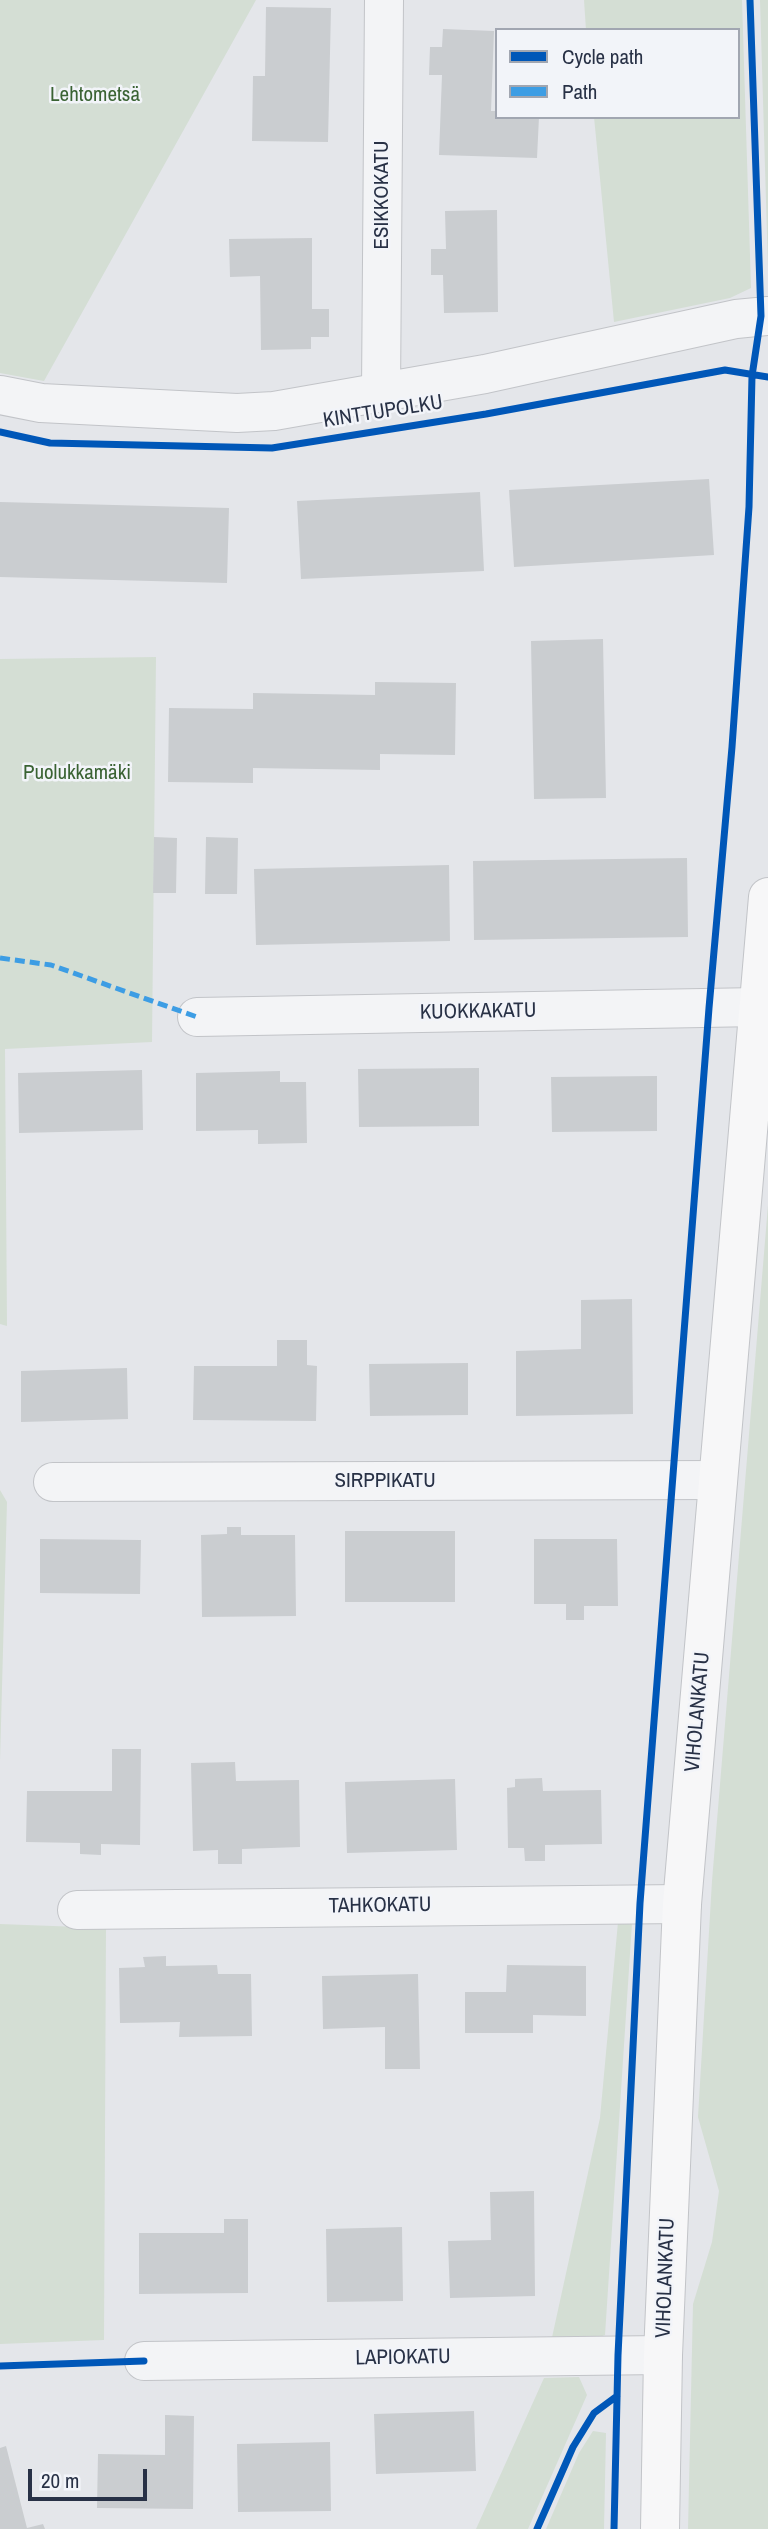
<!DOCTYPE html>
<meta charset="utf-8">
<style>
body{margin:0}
#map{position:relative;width:768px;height:2529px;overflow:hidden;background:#e4e6ea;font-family:"Archivo Narrow",sans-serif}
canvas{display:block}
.legend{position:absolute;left:495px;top:28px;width:245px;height:91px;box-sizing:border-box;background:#f2f4f9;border:2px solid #a1a6b1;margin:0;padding:9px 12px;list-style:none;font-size:21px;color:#283146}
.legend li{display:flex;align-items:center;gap:14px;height:35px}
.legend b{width:35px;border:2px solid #a1a6b1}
.scale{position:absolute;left:28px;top:2469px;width:119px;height:32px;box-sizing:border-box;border:4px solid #283146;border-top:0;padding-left:9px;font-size:21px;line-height:24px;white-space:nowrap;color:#283146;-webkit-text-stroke:5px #f2f4f9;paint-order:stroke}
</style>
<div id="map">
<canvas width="768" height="2529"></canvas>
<ul class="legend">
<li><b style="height:9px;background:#0057b8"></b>Cycle path</li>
<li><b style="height:9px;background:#3d9de4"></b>Path</li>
</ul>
<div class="scale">20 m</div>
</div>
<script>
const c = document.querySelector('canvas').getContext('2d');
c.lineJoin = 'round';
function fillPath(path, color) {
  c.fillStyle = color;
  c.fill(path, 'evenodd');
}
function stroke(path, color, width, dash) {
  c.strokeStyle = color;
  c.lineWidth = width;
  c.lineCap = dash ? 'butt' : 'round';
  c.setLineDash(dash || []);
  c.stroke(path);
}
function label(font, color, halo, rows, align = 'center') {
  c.font = font + ' "Archivo Narrow",sans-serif';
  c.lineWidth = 5;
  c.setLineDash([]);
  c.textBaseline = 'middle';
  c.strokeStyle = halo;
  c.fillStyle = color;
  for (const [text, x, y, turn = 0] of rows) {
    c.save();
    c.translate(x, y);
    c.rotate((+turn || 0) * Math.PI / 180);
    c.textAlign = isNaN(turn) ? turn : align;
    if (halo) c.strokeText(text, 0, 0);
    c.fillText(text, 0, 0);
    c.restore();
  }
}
fillPath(new Path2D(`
 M0,0H256L44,381L0,373Z
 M584,0H742L751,288L730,298L614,322L594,117H738V30H586Z
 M760,0H768V268Z
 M156,657L152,1042L5,1049L7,1326L0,1324V659Z
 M768,1205V2529H688L693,2304L712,2242L719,2191L698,2117L712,1881Z
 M0,1490L7,1502L0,1761Z
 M618,1922L632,1923L605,2335L589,2341L551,2342L600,2118Z
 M0,1924L106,1928L104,2340L0,2344Z
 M579,2377L587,2395L528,2529H476L544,2378Z
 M593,2431L606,2433L604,2529H546L579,2453Z`), '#d4ded4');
fillPath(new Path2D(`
 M266,7L331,8L328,142L252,141L253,76H265Z
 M443,29L494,31L491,111H497V117H539L537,158L439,155L442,75H429L430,47H442Z
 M497,210L498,312L444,313L443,275H431V249H446L445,211Z
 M312,238V309H329V337H311V349L261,350L260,276L230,277L229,239Z
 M709,479L714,555L514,567L509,490Z
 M480,492L484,571L301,579L297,501Z
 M0,502L229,508L227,583L0,577Z
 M603,639L606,798L534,799L531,641Z
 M375,682L456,683L455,755L380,754V770L253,768V783L168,782L169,708L253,709V693L375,695Z
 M154,837L177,838L176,893H153Z
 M206,837L238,838L237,894H205Z
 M687,858L688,937L474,940L473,861Z
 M449,865L450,941L256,945L254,869Z
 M479,1068V1126L359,1127L358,1069Z
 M142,1070L143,1130L19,1133L18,1073Z
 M280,1071V1082H306L307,1143L258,1144V1130L196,1131V1073Z
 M657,1076V1131L552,1132L551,1077Z
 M632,1299L633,1414L516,1416V1351L581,1349V1300Z
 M277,1340H307V1365L317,1366L316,1421L193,1420L194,1366H277Z
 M468,1363V1415L370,1416L369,1364Z
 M127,1368L128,1419L21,1422V1371Z
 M227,1527H241V1535H295L296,1616L202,1617L201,1535L227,1534Z
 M345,1531H455V1602H345Z
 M40,1539L141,1540L140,1594L40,1593Z
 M534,1539H617L618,1606H584V1620H566V1604H534Z
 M112,1749H141L140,1845L101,1844V1855L80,1854V1843L26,1842L27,1791H112Z
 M235,1762L236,1781L299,1780L300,1847L242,1849V1864H218V1850L193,1851L191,1763Z
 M542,1778L543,1791L601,1790L602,1844L545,1845V1861H525L524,1848H508L507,1788L515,1787V1779Z
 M455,1779L457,1850L347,1853L345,1782Z
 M166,1956V1966L217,1965L218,1974H251L252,2036L179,2037L180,2022L120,2023L119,1968L145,1967L143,1957Z
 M507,1965L586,1966V2016L533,2015V2033H465V1992H506Z
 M418,1974L420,2069H385V2027L323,2029L322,1976Z
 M534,2191L535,2296L450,2298L448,2241L491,2240L490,2192Z
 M224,2219H248V2293L139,2294V2233H224Z
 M402,2227L403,2301L327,2302L326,2229Z
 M474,2411L476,2471L376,2474L374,2414Z
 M165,2415L194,2416L193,2509L97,2508L98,2454L165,2455Z
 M330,2442L331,2511L238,2512L237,2444Z
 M6,2446L27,2528L43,2524L45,2529H0V2448Z`), '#cacdd0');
const minor = new Path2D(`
 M381,391L384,0
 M0,395L41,403L237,413L274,411L485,374L736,319L768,316
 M197,1017L759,1007
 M53,1482L718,1480
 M77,1910L682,1904
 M144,2361L663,2355`);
const secondary = new Path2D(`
 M660,2529L663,2355L682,1904L768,897`);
stroke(minor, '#c2c4c8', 40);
stroke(secondary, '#c2c4c8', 40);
stroke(minor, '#f3f4f6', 38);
stroke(secondary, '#f7f7f8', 38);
stroke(new Path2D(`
 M0,958L51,965L197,1017`), '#3d9de4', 5, [10, 5]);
stroke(new Path2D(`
 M0,432L50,443L272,448L486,414L725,370L768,377
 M0,2366L144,2361
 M537,2529L573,2447L594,2413L617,2396
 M614,2529L618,2355L640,1903L709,1008L732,747L749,507L752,376L761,316L750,0`), '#0057b8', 7);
label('21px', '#3a6333', '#f2f4f9', [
 ["Lehtometsä",95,95],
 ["Puolukkamäki",77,773]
]);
label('21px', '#283146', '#f2f4f9', [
 ["ESIKKOKATU",382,195,-90],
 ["KINTTUPOLKU",383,412,-9],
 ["KUOKKAKATU",478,1012,-1],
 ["SIRPPIKATU",385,1481],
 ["VIHOLANKATU",698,1712,-85],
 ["TAHKOKATU",380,1906,-1],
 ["VIHOLANKATU",666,2278,-88],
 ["LAPIOKATU",403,2358,-1]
]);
</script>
